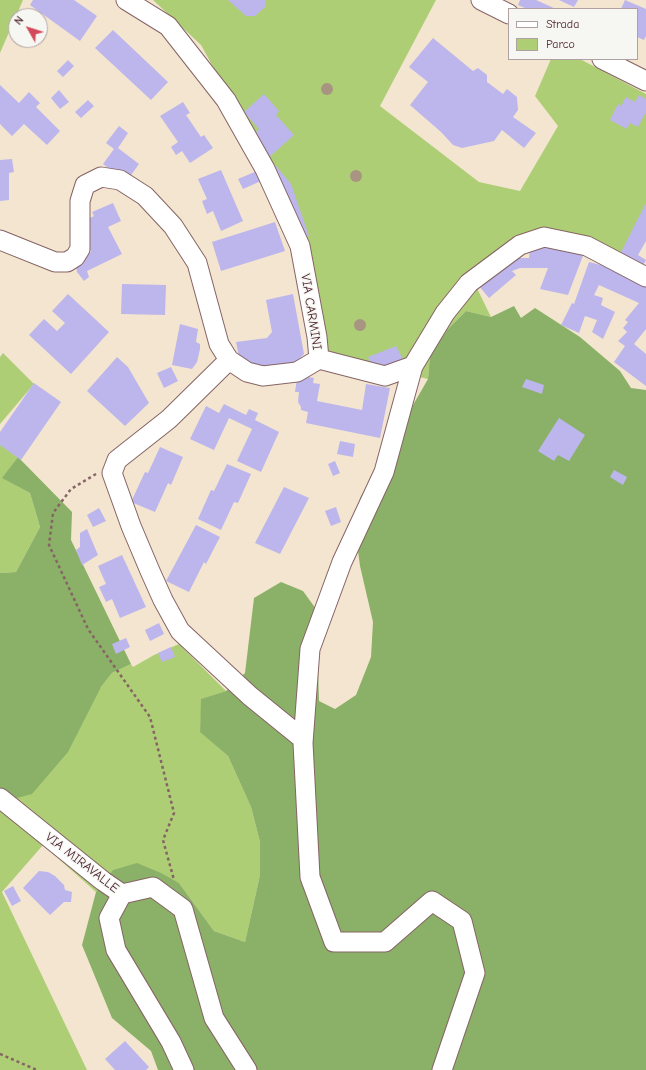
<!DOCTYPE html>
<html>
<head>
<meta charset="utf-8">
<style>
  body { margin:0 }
  #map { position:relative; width:646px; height:1070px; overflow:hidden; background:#f4e5d0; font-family:"Comic Neue",sans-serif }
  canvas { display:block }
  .legend { position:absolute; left:508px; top:8px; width:130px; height:52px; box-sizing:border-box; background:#f6f6f2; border:1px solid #b1a0a2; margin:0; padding:5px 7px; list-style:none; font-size:12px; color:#4a1f2b }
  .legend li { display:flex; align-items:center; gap:8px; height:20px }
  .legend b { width:20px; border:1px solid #b1a0a2 }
  .north { position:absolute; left:8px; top:8px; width:40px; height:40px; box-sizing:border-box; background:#f6f6f2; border:1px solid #b1a0a2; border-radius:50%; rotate:309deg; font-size:11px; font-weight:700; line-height:16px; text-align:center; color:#4a1f2b }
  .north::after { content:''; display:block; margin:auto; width:14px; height:18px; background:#d1495b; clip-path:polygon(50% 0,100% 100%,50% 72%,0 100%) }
</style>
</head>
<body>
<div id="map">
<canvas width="646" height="1070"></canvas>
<ul class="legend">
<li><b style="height:5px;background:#fff"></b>Strada</li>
<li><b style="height:11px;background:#aece76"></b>Parco</li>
</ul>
<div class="north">N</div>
</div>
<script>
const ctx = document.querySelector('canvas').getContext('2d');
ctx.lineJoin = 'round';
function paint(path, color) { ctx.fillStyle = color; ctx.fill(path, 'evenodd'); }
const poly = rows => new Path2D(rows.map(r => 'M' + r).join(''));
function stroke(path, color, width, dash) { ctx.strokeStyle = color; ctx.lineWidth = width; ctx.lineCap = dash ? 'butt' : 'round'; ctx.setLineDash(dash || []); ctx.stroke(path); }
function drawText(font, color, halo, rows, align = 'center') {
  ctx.font = font + ' "Comic Neue",sans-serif'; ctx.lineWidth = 3; ctx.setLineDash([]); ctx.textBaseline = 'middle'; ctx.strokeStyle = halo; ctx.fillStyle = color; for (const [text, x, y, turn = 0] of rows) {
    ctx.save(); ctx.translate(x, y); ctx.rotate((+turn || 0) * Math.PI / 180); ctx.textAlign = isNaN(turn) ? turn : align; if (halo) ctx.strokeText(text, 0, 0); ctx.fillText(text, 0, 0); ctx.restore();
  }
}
paint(poly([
  [0,0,23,0,0,53],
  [153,0,436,0,380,106,479,182,520,191,558,126,535,96,551,59,580,59,646,94,646,208,623,257,596,247,530,231,472,278,491,317,466,311,448,329,430,355,428,379,325,356,291,188,248,130,201,45],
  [3,353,34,384,0,424,0,357],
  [0,439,18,457,3,478,30,493,40,527,16,572,0,573],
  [179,644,226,691,202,699,200,731,228,756,251,807,260,842,260,875,245,942,214,931,179,883,113,871,96,892,43,845,2,892,87,1070,0,1070,0,790,101,687,112,673,131,664,133,667,154,655]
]), '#aece76');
paint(poly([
  [514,306,521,318,535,308,580,337,620,371,631,388,646,390,646,1070,158,1070,151,1051,112,1018,82,945,96,892,113,870,137,863,161,873,179,883,214,931,245,942,260,875,260,842,251,807,228,756,200,732,201,699,226,691,245,673,254,598,281,582,303,591,316,609,319,701,335,709,356,695,371,657,373,622,360,566,355,528,360,498,376,469,406,425,413,405,428,379,430,355,448,329,466,311,491,317],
  [18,457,72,512,71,540,131,664,112,673,101,687,68,752,32,794,13,799,0,790,0,573,16,572,40,527,30,493,2,478]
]), '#8ab167');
paint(poly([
  [33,0,74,0,97,16,80,41,30,5],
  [228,0,266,0,266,1,265,7,255,16,246,16],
  [520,0,536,0,556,9,527,9,518,5],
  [559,0,578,0,574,7],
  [625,0,646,9,646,36,644,40,637,37,637,9,621,9],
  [113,30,168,82,151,100,95,48],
  [433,38,473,71,478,68,487,75,487,82,503,94,507,89,517,97,518,110,513,117,536,133,524,148,502,130,494,141,462,148,453,145,441,132,410,105,428,82,409,67],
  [68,60,74,66,63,77,57,71],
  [0,85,19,103,29,92,40,103,36,107,60,131,47,145,24,124,12,136,0,124],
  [59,90,69,102,60,109,51,98],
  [264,94,279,111,276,115,294,135,266,160,251,138,259,129,244,112],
  [639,95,646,99,646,112,638,127,630,123,627,129,610,120,618,104,621,106,626,97,635,102],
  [88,100,94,106,81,118,75,112],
  [183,102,190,113,186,115,201,137,204,135,213,148,190,163,182,151,176,155,171,147,178,142,160,116],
  [119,126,128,133,118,148,139,164,126,182,103,164,114,149,106,143],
  [12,159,14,172,9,173,9,200,0,201,0,160],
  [276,166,291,184,309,236,298,239,270,171],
  [221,170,243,221,221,231,213,211,207,214,202,201,207,199,198,179],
  [257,171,261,181,243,189,238,179],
  [113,203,121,221,108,227,122,254,87,271,89,277,84,281,77,272,76,266,83,263,80,257,91,252,84,237,84,221,94,216,92,212],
  [646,203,646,241,638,255,646,260,641,270,619,256],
  [275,222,285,251,221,271,212,242],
  [554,243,584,253,568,295,540,289,548,268,520,268,512,271,516,275,489,298,479,286,518,258,529,258,530,247],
  [589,262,601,265,646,286,646,329,634,344,646,354,646,386,614,362,625,346,618,341,627,332,623,328,628,322,625,320,639,303,599,285,594,295,603,298,601,305,615,312,603,339,592,332,597,320,585,316,579,333,561,325,572,303,574,304],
  [122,284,166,285,165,315,121,314],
  [68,294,109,332,71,374,29,335,44,319,57,331,65,323,52,311],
  [293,294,304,354,296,362,246,371,241,367,236,342,267,338,272,332,266,300],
  [180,324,198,329,196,342,200,344,200,349,197,362,192,369,172,365],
  [396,346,403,359,396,365,374,371,368,357],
  [117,357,128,367,149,403,125,426,87,391],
  [171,367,178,381,164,388,157,373],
  [303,376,314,378,313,383,320,384,317,401,362,410,366,384,390,388,380,438,306,423,308,412,301,410,301,407,298,402,299,392,295,392,297,379,303,380],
  [526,379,544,385,542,394,522,387],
  [34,383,61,402,21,460,0,445,0,432],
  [224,404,246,415,249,409,258,413,255,420,279,432,261,472,237,461,252,429,229,418,214,450,190,439,206,406,219,413],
  [559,418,585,435,569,461,558,455,554,461,538,451],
  [340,441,355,444,353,457,337,454],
  [160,447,183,457,171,485,168,483,155,512,131,502,145,472,148,473],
  [335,461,340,473,333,476,328,464],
  [227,464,251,474,238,503,234,502,221,530,198,519,211,490,214,491],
  [614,470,627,477,623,485,610,477],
  [284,487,309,498,280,554,255,543],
  [336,507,341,522,331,526,325,511],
  [99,508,106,521,93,527,87,515],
  [196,525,220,537,206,564,204,562,189,592,166,581],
  [87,529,98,555,82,565,76,550,80,547,80,533],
  [122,555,146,607,120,618,112,599,106,602,99,587,106,584,98,566],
  [159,623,164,634,150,641,145,630],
  [126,638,130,647,116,654,112,644],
  [171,647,175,657,162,662,158,653],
  [39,871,48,872,55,876,64,885,65,890,72,892,71,902,64,902,50,915,23,888],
  [13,886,21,901,12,906,4,891],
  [125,1041,149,1067,146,1070,115,1070,105,1059]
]), '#bcb6ec');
const minor = poly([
  [126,0,168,26,226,100,265,169,300,246,317,337,319,359],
  [481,0,509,14],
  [602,59,646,81],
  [0,240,55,262,67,262,75,257,80,249,80,201,85,185,101,177,120,180,145,196,173,226,197,263,219,344,229,360,247,372,263,376,297,372,319,359],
  [319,359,385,376,413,366,445,313,469,283,520,245,544,237,587,246,646,277],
  [229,360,169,419,117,460,112,473,131,526,150,571,163,600,180,631,250,696,303,739],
  [413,366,384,472,342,562,310,649,303,743,310,877,334,942,385,942,432,901,462,921,475,973,442,1070],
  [0,798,103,881,122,894,109,918,116,950,171,1042,184,1070],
  [122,894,153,887,183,909,214,1018,247,1070]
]);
stroke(minor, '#866465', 21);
stroke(poly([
  [96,474,71,489,53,513,49,545,88,629,150,717,174,813,163,840,174,880],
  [0,1054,37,1070]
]), '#866465', 2.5, [3, 3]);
stroke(minor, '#fff', 19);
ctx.fillStyle = '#a79582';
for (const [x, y] of [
  [327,89],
  [356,176],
  [360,325]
]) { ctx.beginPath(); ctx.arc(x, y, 6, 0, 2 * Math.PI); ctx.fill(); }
drawText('13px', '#4a1f2b', '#f6f6f2', [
  ["VIA CARMINI",311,312,81],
  ["VIA MIRAVALLE",82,863,38]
]);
</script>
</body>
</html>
